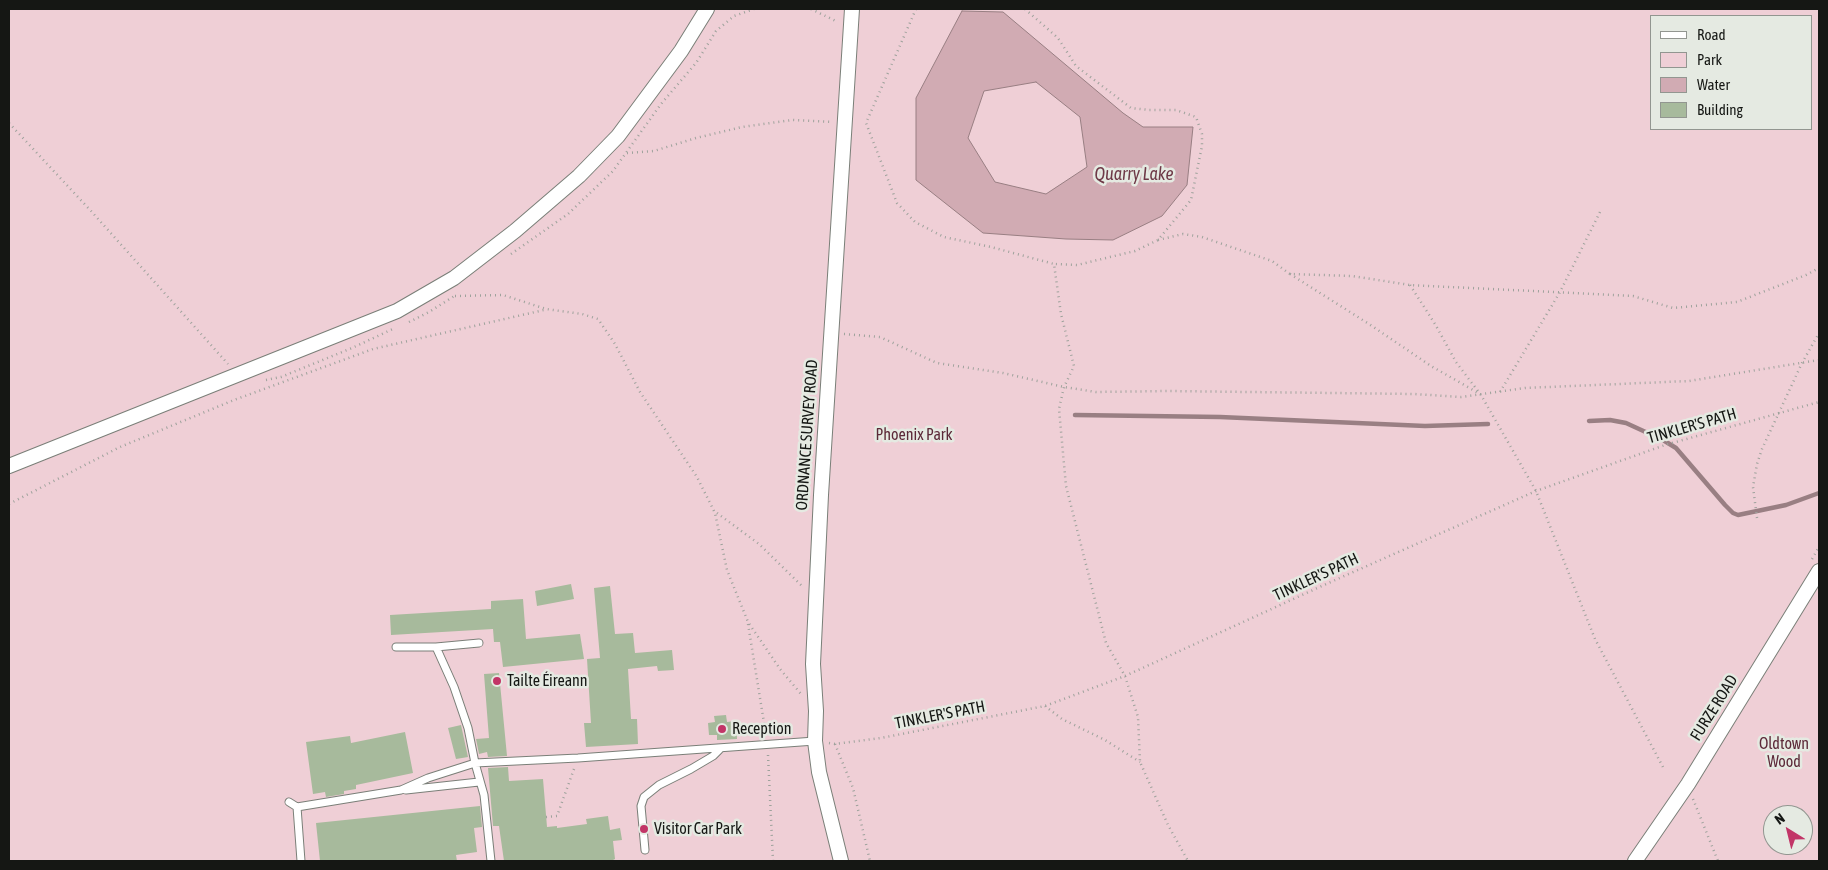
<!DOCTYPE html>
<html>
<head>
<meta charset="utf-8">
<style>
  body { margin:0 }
  #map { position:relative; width:1828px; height:870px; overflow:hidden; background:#e5eae2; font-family:"Asap Condensed",sans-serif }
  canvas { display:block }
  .frame { position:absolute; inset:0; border:10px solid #151714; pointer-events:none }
  .legend { position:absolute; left:1650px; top:15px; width:162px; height:115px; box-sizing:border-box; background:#e5eae2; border:1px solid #929690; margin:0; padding:6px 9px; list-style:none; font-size:15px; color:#151714 }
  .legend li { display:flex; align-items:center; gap:10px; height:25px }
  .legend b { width:25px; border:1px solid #929690 }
  .north { position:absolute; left:1763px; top:805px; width:50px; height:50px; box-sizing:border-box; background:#e5eae2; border:1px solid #929690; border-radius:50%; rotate:324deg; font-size:14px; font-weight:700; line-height:20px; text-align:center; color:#151714 }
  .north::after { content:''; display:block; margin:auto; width:18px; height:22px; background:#c23567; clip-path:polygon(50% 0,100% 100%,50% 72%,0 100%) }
</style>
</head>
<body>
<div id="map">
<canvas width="1828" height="870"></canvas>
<div class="frame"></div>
<ul class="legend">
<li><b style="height:6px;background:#fff"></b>Road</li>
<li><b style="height:14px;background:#efcfd6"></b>Park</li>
<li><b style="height:14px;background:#d1abb3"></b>Water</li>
<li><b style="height:14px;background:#a7ba9c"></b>Building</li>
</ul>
<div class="north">N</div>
</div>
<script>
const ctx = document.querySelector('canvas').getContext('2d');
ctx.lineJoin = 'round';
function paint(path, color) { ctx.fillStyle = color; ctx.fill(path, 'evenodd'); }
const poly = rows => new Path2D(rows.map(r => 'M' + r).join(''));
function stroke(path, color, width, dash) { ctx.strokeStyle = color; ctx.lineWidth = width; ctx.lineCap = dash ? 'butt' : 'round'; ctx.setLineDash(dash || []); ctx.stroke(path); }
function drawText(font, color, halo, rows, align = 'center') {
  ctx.font = font + ' "Asap Condensed",sans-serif'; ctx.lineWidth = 5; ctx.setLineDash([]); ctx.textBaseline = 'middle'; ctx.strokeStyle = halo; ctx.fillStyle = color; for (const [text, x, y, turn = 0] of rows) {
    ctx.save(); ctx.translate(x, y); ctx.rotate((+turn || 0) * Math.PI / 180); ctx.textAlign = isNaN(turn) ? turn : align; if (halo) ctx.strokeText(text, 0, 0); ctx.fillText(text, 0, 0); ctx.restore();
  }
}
paint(poly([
  [9,9,1819,9,1819,861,9,861],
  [1652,16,1812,16,1812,129,1652,129],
  [1773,815,1803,815,1803,845,1773,845]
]), '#efcfd6');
const water = poly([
  [962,11,1003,12,1123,113,1143,127,1193,127,1187,185,1162,216,1113,240,1066,239,983,233,916,180,916,98,962,11],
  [1036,82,1080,117,1087,167,1046,194,995,182,968,138,984,91,1036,82]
]);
paint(water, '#d1abb3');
stroke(water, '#997f83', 1);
stroke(poly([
  [1075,415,1220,417,1425,426,1488,424],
  [1589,421,1610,420,1626,423,1663,440,1676,448,1725,505,1733,513,1738,515,1786,505,1819,493]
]), '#997f83', 4.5);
paint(poly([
  [571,584,574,599,537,606,535,591],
  [610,586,615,634,633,633,635,653,672,650,674,670,658,671,657,666,628,669,631,719,637,719,638,744,586,747,584,723,591,723,587,659,600,658,594,588],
  [523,599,526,639,580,634,584,659,503,667,500,642,494,642,493,629,391,635,390,615,491,609,491,601],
  [499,673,507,756,488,757,487,752,479,754,476,739,489,738,484,674],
  [726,715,727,722,736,721,737,739,717,740,717,735,709,735,708,723,715,722,714,716],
  [461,725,468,757,456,759,448,728],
  [405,732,413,773,356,785,356,789,344,791,344,794,326,797,325,792,313,794,306,742,350,736,351,743],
  [508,767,509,781,543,779,547,827,557,826,557,828,587,824,586,819,608,816,610,830,620,828,622,840,613,841,615,859,611,861,592,861,592,860,504,861,499,826,493,826,488,768],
  [480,806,482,827,474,828,477,852,456,855,457,861,320,861,316,823]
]), '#a7ba9c');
const service = poly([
  [396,647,436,647,454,687,468,728,475,763,578,758,815,741],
  [436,647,479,643],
  [406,790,479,782],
  [289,802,297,807,401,790,428,778,475,763,484,795,491,861],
  [297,807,301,861],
  [645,850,641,806,644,797,659,785,691,769,713,756,720,749]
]);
const minor = poly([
  [9,466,397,311,454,278,515,231,579,176,618,136,681,51,707,9],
  [841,861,819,772,815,741,816,711,813,664,821,495,852,9],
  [1635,861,1688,784,1819,571]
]);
stroke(service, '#7a7f78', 9);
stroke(minor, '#7a7f78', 16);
stroke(poly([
  [811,9,838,22],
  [916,9,866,123,897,203,915,222,944,237,991,247,1054,264,1061,314,1074,366,1064,387,1059,409,1066,486,1106,643,1125,676,1138,717,1140,762,1168,825,1188,861],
  [1025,9,1058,38,1076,66,1131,108,1149,110,1176,110,1196,117,1202,134,1202,146,1191,200,1158,240,1135,251,1077,265,1054,264],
  [9,123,91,211,228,364],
  [627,153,654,151,696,138,742,127,792,120,832,122],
  [1158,240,1183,234,1202,237,1272,261,1290,274,1352,276,1410,285,1633,296,1673,308,1737,302,1806,275,1819,268],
  [511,254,568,214,613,171,661,104,696,63,716,31,734,16,754,9],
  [1290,274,1369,324,1431,366,1480,394],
  [1410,285,1435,324,1456,362,1481,395,1536,491,1595,639,1664,769],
  [455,296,503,295,546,309,582,314,598,319,615,344,640,392,697,477,715,513,727,570,748,622,780,669,801,694],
  [409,322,429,312,456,295],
  [844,334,880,337,937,363,1003,373,1064,387,1096,392,1169,391,1414,394,1461,397,1525,388,1689,381,1819,360],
  [266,380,281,377,352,348,395,328],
  [1500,392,1560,292,1600,212],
  [9,504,120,447,234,400,373,349,544,310],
  [717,513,759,544,802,586],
  [1757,518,1753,487,1757,464,1762,449,1802,363,1819,333],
  [1812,559,1819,547],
  [748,624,766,735],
  [1045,706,1062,719,1105,740,1140,762],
  [829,743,835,744,881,738,1045,706,1125,676,1324,585,1536,491,1665,445,1819,402],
  [835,744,853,788,870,861],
  [768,755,773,861],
  [1693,799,1718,861],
  [546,817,557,816,574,769]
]), '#9ea29c', 2.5, [1, 4]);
stroke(service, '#fff', 7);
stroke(minor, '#fff', 14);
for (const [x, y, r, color] of [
  [497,681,5,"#c23567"],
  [722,729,5,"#c23567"],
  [644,829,5,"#c23567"]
]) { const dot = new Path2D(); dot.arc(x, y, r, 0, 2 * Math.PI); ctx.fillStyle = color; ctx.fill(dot); stroke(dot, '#e5eae2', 2); }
drawText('16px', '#151714', '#e5eae2', [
  ["TINKLER'S PATH",1692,426,-16],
  ["ORDNANCE SURVEY ROAD",807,435,-86],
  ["TINKLER'S PATH",1316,577,-25],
  ["FURZE ROAD",1714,708,-58],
  ["TINKLER'S PATH",940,715,-11]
]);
drawText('16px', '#5c2938', '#e5eae2', [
  ["Phoenix Park",914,435],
  ["Oldtown",1784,744],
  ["Wood",1784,762]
]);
drawText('16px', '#151714', '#e5eae2', [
  ["Tailte Éireann",507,681],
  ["Reception",732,729],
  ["Visitor Car Park",654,829]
], 'left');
drawText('italic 18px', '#6e3947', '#e5eae2', [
  ["Quarry Lake",1134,174]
]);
</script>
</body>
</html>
